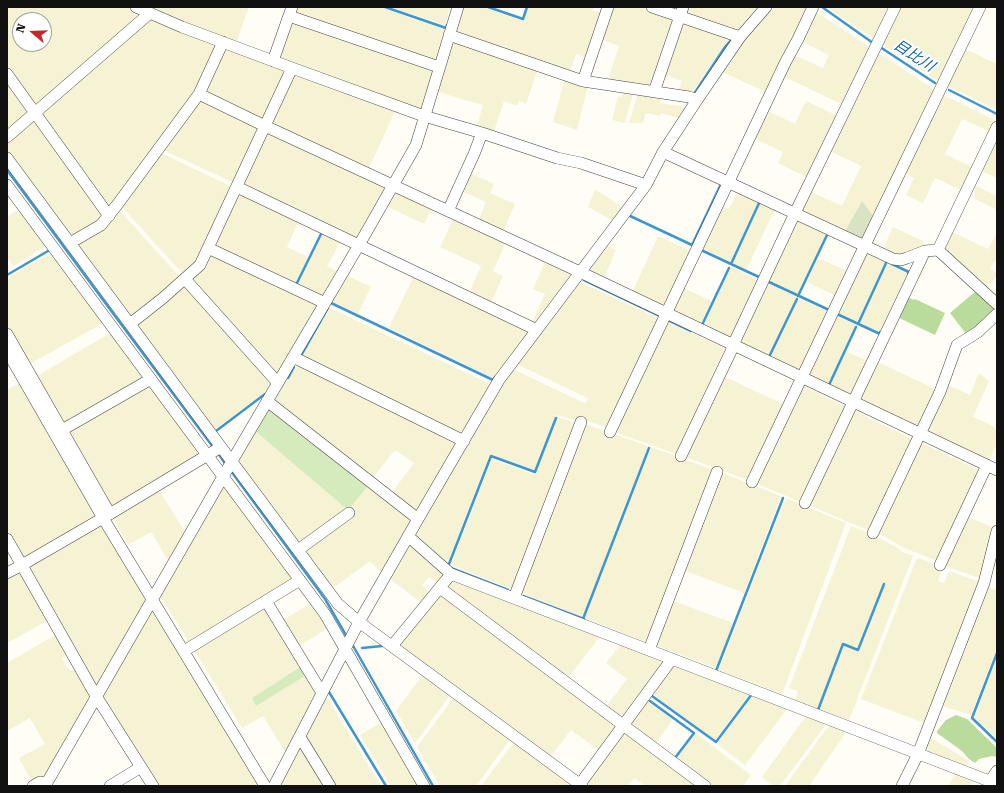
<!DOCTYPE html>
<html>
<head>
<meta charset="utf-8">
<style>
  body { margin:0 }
  #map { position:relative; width:1004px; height:793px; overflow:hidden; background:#fffdf5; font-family:"Roboto Serif",serif }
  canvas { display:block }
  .frame { position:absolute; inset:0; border:8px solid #111; pointer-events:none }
  .north { position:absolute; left:12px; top:12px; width:40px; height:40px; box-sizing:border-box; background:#fff; border:1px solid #a0a0a0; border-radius:50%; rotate:289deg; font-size:11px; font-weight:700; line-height:16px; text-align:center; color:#111 }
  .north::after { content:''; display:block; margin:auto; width:14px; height:18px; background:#c4262e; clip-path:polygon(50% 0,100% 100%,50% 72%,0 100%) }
</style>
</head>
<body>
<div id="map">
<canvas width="1004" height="793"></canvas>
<div class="frame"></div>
<div class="north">N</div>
</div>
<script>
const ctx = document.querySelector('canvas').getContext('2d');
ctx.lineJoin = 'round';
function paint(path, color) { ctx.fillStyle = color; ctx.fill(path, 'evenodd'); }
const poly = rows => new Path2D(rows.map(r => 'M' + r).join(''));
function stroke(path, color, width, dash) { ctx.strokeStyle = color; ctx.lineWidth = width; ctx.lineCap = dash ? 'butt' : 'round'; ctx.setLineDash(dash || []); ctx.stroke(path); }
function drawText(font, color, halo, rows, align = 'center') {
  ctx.font = font + ' "Roboto Serif","Noto Sans JP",serif'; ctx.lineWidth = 4; ctx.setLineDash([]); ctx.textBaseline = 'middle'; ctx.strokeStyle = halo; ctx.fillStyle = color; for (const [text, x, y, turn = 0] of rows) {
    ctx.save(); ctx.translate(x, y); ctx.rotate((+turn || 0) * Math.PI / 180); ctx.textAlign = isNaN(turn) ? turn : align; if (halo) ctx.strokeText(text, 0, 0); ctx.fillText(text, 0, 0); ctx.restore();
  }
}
paint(poly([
  [7,7,129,7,140,12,142,17,35,108,7,69],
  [20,20,44,20,44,44,20,44],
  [158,7,249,7,236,43,161,15,158,9],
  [297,7,380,7,447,30,438,59,434,61,298,15,296,11],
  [391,7,450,7,445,25],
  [461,7,483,7,523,21,528,7,594,7,593,10,603,13,587,58,576,54,569,73,457,34,454,29],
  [613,7,641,7,672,18,674,21,653,85,648,89,607,82,619,46,602,40],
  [685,7,757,7,736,32,687,15],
  [771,7,807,7,808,9,766,92,720,71,734,50],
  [827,7,888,7,873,38],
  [898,7,973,7,938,81,880,43],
  [818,13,868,46,869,52,843,105,783,76,794,55,823,68,829,55,801,41,814,14],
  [154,18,217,44,200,87,108,210,39,114,148,20],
  [685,21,731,37,724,46,691,94,678,92,682,81,663,74,680,23],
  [296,22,431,67,434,72,423,107,419,110,279,59,292,24],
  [456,41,538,69,526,104,519,101,517,106,504,101,493,134,476,129,483,105,461,99,436,91,450,44],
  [226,47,285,69,286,72,265,118,260,119,206,94,209,76],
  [963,48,997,64,997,110,946,85],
  [880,54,932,88,934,93,874,217,862,201,844,233,803,214,801,209,810,191,842,206,861,166,830,151,875,56],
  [297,73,396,109,368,170,274,125,272,120,294,75],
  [565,78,588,86,577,130,553,122],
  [7,84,28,114,7,133],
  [624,91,632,92,632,98,625,123,612,120,618,96,622,97],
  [638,93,661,96,660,103,685,107,678,118,661,113,660,116,646,113,643,123,629,123],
  [945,96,993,119,994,121,989,131,962,119,945,154,972,167,961,190,935,178,923,203,906,195,914,178,904,173,941,97],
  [202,99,257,125,259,130,235,181,232,182,161,149],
  [806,101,838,116,808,178,778,163,783,152,753,138,766,110,795,124],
  [32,120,102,215,97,221,69,237,7,153,7,142],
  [270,132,385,186,386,190,359,238,354,239,244,186,243,182,266,134],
  [997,138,997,178,981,171],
  [159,152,230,186,231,190,197,262,185,273,181,272,122,207],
  [468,172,494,184,490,193,515,204,503,232,478,221,486,202,459,190],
  [975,185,997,196,997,210,975,199],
  [595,189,622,207,612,220,588,207],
  [738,191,759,201,730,262,701,248,721,206,729,209],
  [399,192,432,208,424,224,386,206,393,194],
  [242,193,299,220,287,247,308,257,295,285,215,247,214,244,237,194],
  [761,202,775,209,746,270,732,263],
  [21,210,47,246,13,266,7,257,7,217,14,212],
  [119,210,179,276,178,280,132,317,127,316,77,247,78,242],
  [454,218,506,242,493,271,503,276,491,303,469,293,481,266,440,247],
  [798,220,827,234,798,294,767,280,795,222],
  [893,227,923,241,924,245,917,251,902,257,882,251],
  [323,232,341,241,327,266,338,272,325,297,298,284],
  [952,232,988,249,997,233,997,259,990,268,997,274,997,276,985,290,946,253,945,247],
  [658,236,687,249,690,254,665,306,661,307,632,293],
  [606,245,616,250,603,280,587,271],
  [864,252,885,262,857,322,836,312],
  [52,253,105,322,28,365,7,328,7,278],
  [209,255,211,255,316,304,318,307,279,373,275,373,192,282,193,277],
  [818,258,848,271,836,296,807,282],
  [545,262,571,274,534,323,532,322,545,294,533,289],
  [887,263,908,272,879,333,859,323],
  [731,267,760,281,734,336,728,338,703,326],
  [346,275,371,287,358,314,331,301],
  [414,275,529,330,493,378,389,328],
  [578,281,660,319,607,428,580,418,578,421,556,415,535,471,490,454,447,565,416,538,414,530,496,390,513,369,586,404,588,398,516,364],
  [766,282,797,297,768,357,741,344,739,339],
  [181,287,187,287,270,380,271,386,270,388,214,430,136,326],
  [681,287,712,301,700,325,673,312],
  [799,298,829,312,802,369,796,371,770,358],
  [330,308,490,384,462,431,457,433,302,356],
  [835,315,856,325,828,385,809,377,807,373],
  [666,322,725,348,676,454,614,432],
  [112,332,145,376,66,426,35,377],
  [846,351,869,362,850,396,829,387],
  [876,361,937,390,920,426,917,427,860,401,859,397],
  [299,366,455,440,457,446,418,511,414,511,391,494,414,463,395,450,372,479,276,404,274,398,283,383,288,380,296,367],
  [979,373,989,381,973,417,993,426,997,430,997,444,988,462,929,434,927,429,948,385,970,395],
  [723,376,783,404,748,480,685,457],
  [21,382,96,517,26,557,22,556,7,529,7,390],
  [147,384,152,385,201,451,200,455,112,507,67,433],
  [801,385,846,407,801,502,755,483],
  [853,410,912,439,869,530,850,523,809,505],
  [557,417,577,423,514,590,451,565,492,459,535,475],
  [585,424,648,446,583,617,521,593],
  [255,431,348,509,369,485,409,517,411,523,382,574,370,561,332,589,238,463,238,458],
  [921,443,979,470,938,561,904,548,878,533],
  [651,447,714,470,648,642,646,642,585,618],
  [720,472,781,496,744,593,683,570],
  [222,486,225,486,295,577,192,643,188,641,161,597,161,592],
  [158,489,186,533,169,562,151,532,128,545,112,516],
  [786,498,846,523,782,694,719,670],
  [968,517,994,528,982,579,950,568,945,565],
  [100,523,146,598,145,602,98,684,95,684,29,568,31,564],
  [851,526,872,534,899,549,902,552,913,556,849,720,819,709,844,646,859,651,885,584,883,583,858,648,843,643,818,709,795,700,798,691,789,688],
  [413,545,444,575,437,583,429,577,422,585,429,592,420,602,389,578,407,546],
  [919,558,943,568,938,581,944,583,949,571,981,582,927,724,861,699,916,560],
  [17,572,22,574,49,620,7,643,7,577],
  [456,578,601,635,567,679,447,589,446,585,449,581],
  [986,586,997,590,997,648,971,715,942,706],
  [440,595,444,595,616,726,598,750,571,730,550,757,401,647,400,642],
  [671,600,733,623,716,668,655,645],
  [312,602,328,628,298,647,282,621],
  [263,606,303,665,252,698,256,705,308,674,317,694,286,753,263,716,242,728,194,650],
  [155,609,262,786,158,786,102,697,103,690,151,610],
  [57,634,68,654,62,658,66,666,72,671,77,669,91,693,90,698,46,774,32,782,19,758,45,744,30,718,7,731,7,663],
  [620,645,661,661,662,664,620,719,605,708,627,679,606,663],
  [997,657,997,739,974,718],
  [674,666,749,695,715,740,652,694,669,669],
  [423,674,451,694,415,743,396,711],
  [326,696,381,786,333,786,305,736],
  [753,696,787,709,745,765,717,744],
  [454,697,511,738,476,786,440,786,417,747],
  [648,701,673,719,656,743,630,725],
  [806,716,823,723,825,726,780,786,773,786,762,777],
  [382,722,419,784,416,786,391,786,360,735],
  [832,725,847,731,809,786,785,786,827,728],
  [627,732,700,786,645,786,634,778,628,786,588,786,588,779,622,733],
  [695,733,751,775,743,786,712,786,676,759],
  [928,736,969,761,967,767,923,749],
  [514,742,571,782,567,786,481,786],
  [299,746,327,786,279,786],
  [955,774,973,782,971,786,948,786]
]), '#f6f3d4');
paint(poly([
  [271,410,369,485,348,510,255,431,267,411],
  [303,665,308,674,256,706,252,698]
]), '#d5ebbd');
paint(poly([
  [977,290,997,308,967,335,950,313],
  [907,297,914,300,915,299,945,313,935,335,897,317],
  [956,715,967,719,997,748,997,757,992,756,979,759,975,763,969,759,962,751,937,733,937,731,946,720]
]), '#b9dc9c');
paint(poly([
  [862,201,874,217,864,239,860,241,844,233]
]), '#d9e3c4');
stroke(poly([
  [385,7,446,28,447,25],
  [488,7,523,19,527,7],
  [822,7,873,43,874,42],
  [880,47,935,83],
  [949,90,997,114],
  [694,94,725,47,732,39],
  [7,170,112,312,213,447],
  [628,215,692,245,721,184],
  [701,250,761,278],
  [731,264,760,201],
  [892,264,909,272,908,273],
  [7,275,48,251],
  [584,280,660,316],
  [769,282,827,309],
  [297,285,296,285,322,232],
  [798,296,828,233],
  [331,303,493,380,495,377],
  [837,314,880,334,880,332],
  [668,320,691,331],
  [858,324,887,261],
  [702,325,729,268],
  [302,354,328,308],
  [769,357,797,299],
  [288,378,294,367],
  [829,385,856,327],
  [216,431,265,394],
  [218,453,226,465],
  [231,471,325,599,347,637],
  [449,564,491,456,535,472,556,418],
  [451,568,508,590],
  [523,596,584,619],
  [583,619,649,448],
  [352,644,433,786],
  [362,648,382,646],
  [716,671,783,498],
  [329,692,386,786],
  [652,696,716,742,752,694],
  [650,701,694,733,675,758,674,757],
  [818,710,843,644,858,650,884,584],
  [997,742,972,718,997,653]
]), '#3f96cf', 2.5);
const minor = poly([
  [136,7,182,27,292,68,424,116,482,133,557,158,581,163,646,185],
  [652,7,740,37],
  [289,16,439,67],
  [449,35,583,81,689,97,697,100],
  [273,61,292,7],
  [7,74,109,216],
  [583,81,608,7],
  [654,92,683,7],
  [199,94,265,126,580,272,997,470],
  [7,137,150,13],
  [663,152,893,259,901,260,907,258,925,251,938,250,997,304],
  [7,158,221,447],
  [7,185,325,614,424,786],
  [237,187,537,330],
  [448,211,474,154,482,133],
  [70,243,101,225,117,205,199,94,223,42],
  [208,248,325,303],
  [938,250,997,127],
  [185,279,278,383],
  [130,324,163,298,200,265,292,68],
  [7,334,110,514],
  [733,345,795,213,895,7],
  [7,351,103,518,265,786],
  [293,357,464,441],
  [267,401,418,519],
  [62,430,151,379],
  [610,432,785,63,798,39,813,7],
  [681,456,734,345],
  [752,482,865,245,980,7],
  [805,503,925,251],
  [873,533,940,392,957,345,978,332,997,314],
  [408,536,451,574,997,784],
  [7,539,96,696,153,786],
  [298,550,349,513],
  [940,565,987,465],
  [7,573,22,565,103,518,221,447,338,604,359,622,582,786],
  [440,588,623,725,705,786],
  [514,598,581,422],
  [266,601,322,693],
  [392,646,451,574],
  [189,648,300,580],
  [649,650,717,472],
  [300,737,330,786],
  [990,781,997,771],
  [580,784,672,659],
  [33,786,40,782,47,783],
  [45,786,232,461,359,245,416,145,458,7],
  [110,786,141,767],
  [274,786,359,622,418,519,499,380,646,185,663,152,697,100,740,37,766,7],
  [902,786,918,754,984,583,997,531]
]);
stroke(minor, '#444', 12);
stroke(minor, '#fff', 11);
drawText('italic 15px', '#1768a6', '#fff', [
  ["目比川",914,56,33]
]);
</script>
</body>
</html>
